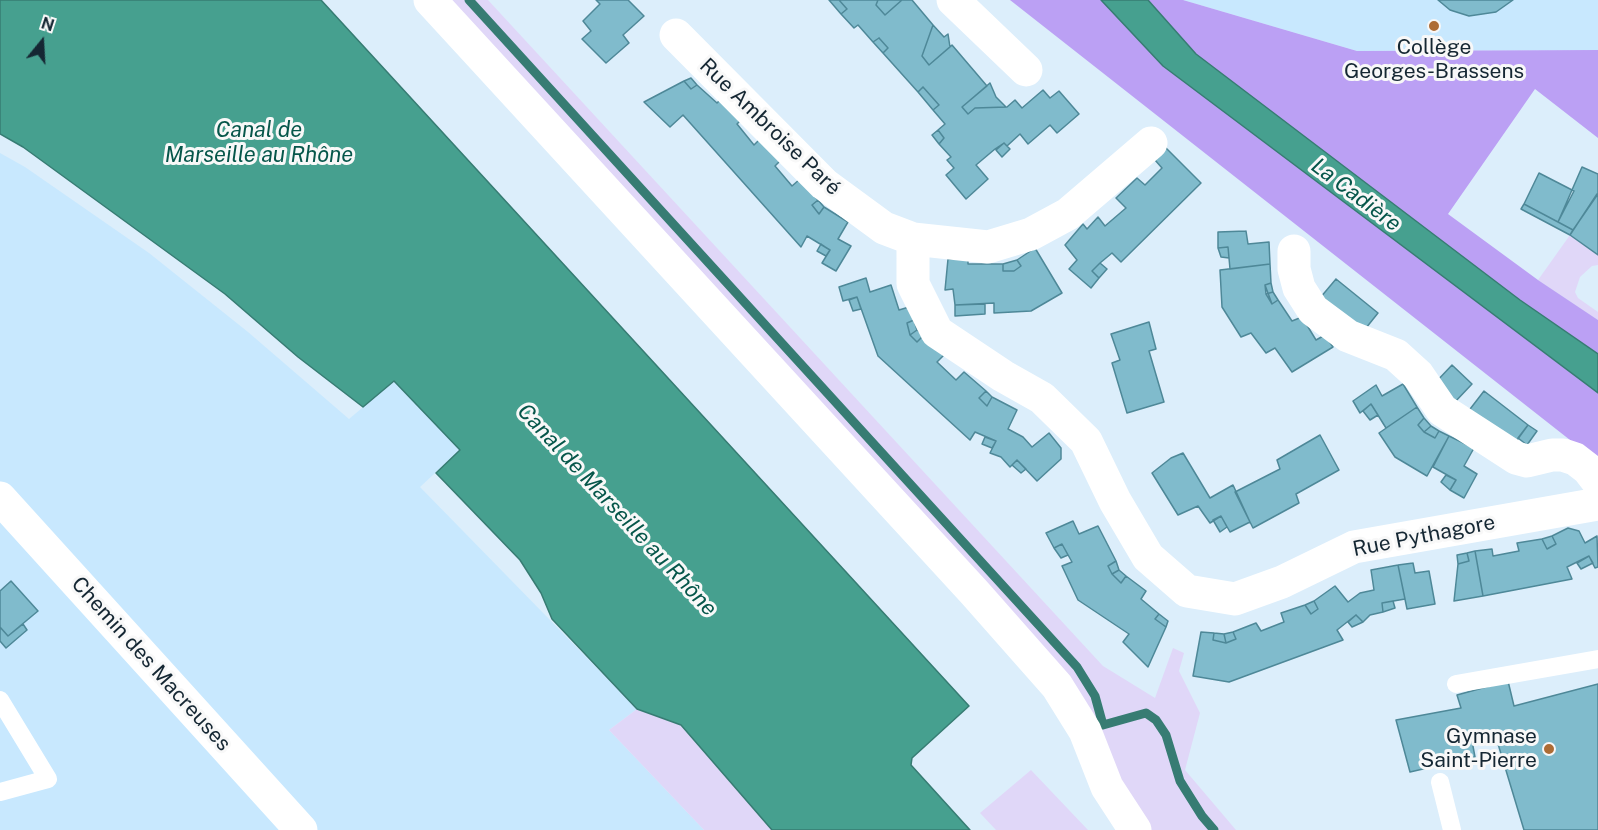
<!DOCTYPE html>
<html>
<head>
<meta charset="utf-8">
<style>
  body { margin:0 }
  #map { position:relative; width:1598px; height:830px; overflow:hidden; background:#dceefb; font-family:"Public Sans",sans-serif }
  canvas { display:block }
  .north { position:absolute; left:12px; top:12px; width:60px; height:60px; -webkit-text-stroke:4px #f8f8f8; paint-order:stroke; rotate:18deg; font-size:16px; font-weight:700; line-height:24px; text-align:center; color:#152733 }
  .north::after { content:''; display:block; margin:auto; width:21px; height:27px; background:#152733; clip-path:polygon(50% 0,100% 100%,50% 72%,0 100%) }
</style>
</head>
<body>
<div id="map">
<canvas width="1598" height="830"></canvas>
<div class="north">N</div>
</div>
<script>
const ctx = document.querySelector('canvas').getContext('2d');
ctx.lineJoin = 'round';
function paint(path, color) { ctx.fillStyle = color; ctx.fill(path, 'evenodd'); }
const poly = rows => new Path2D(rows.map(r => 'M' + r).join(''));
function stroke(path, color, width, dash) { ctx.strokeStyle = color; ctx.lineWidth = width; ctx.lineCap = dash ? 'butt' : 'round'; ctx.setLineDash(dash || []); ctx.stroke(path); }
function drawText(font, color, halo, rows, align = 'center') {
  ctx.font = font + ' "Public Sans",sans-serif'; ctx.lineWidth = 6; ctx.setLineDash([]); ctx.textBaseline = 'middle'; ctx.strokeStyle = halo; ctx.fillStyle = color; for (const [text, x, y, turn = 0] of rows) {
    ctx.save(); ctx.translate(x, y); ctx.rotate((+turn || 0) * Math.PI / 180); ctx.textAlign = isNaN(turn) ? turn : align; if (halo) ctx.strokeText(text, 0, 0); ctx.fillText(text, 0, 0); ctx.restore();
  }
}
paint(poly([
  [1183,0,1598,0,1598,50,1357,51],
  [0,153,25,167,149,253,248,332,349,419,394,381,460,450,420,487,637,709,609,730,704,830,0,830]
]), '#c8e8fe');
paint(poly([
  [445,0,488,0,1103,666,1155,698,1173,648,1184,653,1179,671,1200,713,1185,770,1236,830,1149,830,1124,794,1095,726],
  [1570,235,1598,255,1598,265,1592,266,1580,277,1575,292,1578,298,1598,312,1598,320,1538,280],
  [637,709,680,725,772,830,704,830,609,730],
  [1031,770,1088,830,996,830,980,813]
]), '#e0d7f8');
paint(poly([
  [1010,0,1101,0,1163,66,1598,393,1598,462],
  [1148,0,1183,0,1357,51,1598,50,1598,138,1535,89,1448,214,1538,280,1598,320,1598,354,1520,300,1196,54]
]), '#bba0f4');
const water = poly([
  [0,0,321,0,969,706,912,758,911,765,970,830,772,830,681,725,637,709,552,619,541,593,520,560,436,473,460,450,394,381,363,407,298,357,225,294,23,147,0,134,0,0],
  [1101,0,1148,0,1196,54,1520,300,1598,354,1598,393,1163,66,1101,0]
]);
paint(water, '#46a08f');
stroke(water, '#377c73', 1.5);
stroke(poly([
  [469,0,1077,667,1095,696,1103,725,1146,713,1156,720,1166,735,1180,781,1202,816,1214,830]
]), '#377c73', 9);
const building = poly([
  [596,0,628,0,644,16,623,35,629,43,606,63,582,39,591,31,583,21,600,4,596,0],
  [829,0,839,0,847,9,841,14,829,0],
  [839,0,878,0,876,5,885,15,902,0,912,0,933,25,922,56,929,65,952,45,987,86,962,107,968,114,975,108,1007,107,1015,100,1022,108,1043,90,1050,98,1059,91,1079,114,1057,133,1050,125,1028,144,1020,134,1007,146,1004,143,995,149,976,165,988,179,966,199,946,175,954,168,947,160,951,157,939,144,944,138,938,130,945,124,933,110,939,105,923,87,918,92,883,53,888,48,879,38,873,42,858,25,854,28,841,14,847,9,839,0],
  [878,0,902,0,885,15,876,5,878,0],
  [1438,0,1513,0,1496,12,1469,16,1450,10,1438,0],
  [933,25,944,37,948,34,950,47,929,65,922,56,933,25],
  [879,38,888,48,883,53,873,42,879,38],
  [691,78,697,85,691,89,684,81,691,78],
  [684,81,691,89,697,85,717,103,725,95,744,117,737,124,754,145,762,137,782,159,775,166,792,186,800,179,818,200,812,205,819,214,824,207,848,222,838,239,851,246,836,271,822,263,830,250,807,236,801,247,683,115,670,127,644,102,684,81],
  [990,83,996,97,1006,107,975,108,968,114,962,107,990,83],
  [923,87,939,105,933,110,918,92,923,87],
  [938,130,944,138,939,144,932,135,938,130],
  [1004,143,1010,149,1002,157,996,150,1004,143],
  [1166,148,1201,183,1121,262,1112,253,1100,263,1092,271,1099,278,1091,288,1069,269,1077,260,1065,245,1083,224,1087,229,1098,217,1105,226,1126,208,1116,198,1137,178,1145,185,1162,168,1155,160,1166,148],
  [1582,167,1598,174,1598,194,1573,230,1558,222,1582,167],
  [1539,173,1574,191,1558,222,1524,204,1539,173],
  [1597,194,1598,194,1598,255,1570,235,1597,194],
  [818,200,824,207,819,214,812,205,818,200],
  [1524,204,1558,222,1573,230,1570,235,1521,209,1524,204],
  [1246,231,1248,244,1269,242,1270,264,1230,269,1228,247,1218,248,1218,232,1246,231],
  [821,244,830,250,826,256,817,251,821,244],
  [1228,247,1229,258,1221,257,1218,248,1228,247],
  [1035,248,1062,293,1031,311,994,313,994,303,955,305,953,289,945,290,948,259,968,259,968,264,1003,264,1003,271,1014,271,1021,266,1017,260,1035,248],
  [1017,260,1021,266,1014,271,1003,271,1003,264,1017,260],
  [1100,263,1107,269,1099,278,1092,271,1100,263],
  [1270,264,1271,283,1265,285,1272,304,1278,300,1292,321,1302,317,1316,340,1325,335,1333,347,1292,372,1275,348,1266,353,1251,333,1241,337,1222,307,1220,270,1270,264],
  [866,278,870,292,891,285,899,310,909,307,914,320,907,323,910,335,917,342,924,335,944,355,937,362,956,380,964,372,986,391,979,398,987,406,992,397,1017,410,1008,429,1023,437,1032,447,1049,433,1061,448,1061,459,1037,481,1017,460,1010,467,1001,457,990,453,996,441,975,432,970,440,878,356,857,297,843,301,839,287,866,278],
  [1336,279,1378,313,1362,333,1320,298,1336,279],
  [1271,283,1273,292,1266,294,1265,285,1271,283],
  [1273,292,1278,300,1272,304,1266,294,1273,292],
  [857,297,861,309,853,311,849,300,857,297],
  [985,304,985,314,955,316,955,305,985,304],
  [914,320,917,330,910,335,907,323,914,320],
  [1149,322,1156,349,1149,351,1164,402,1127,413,1112,363,1120,360,1111,334,1149,322],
  [917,330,924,335,917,342,910,335,917,330],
  [1452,365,1472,384,1454,403,1434,384,1452,365],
  [1403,384,1417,407,1386,428,1371,404,1360,413,1353,401,1376,385,1382,396,1403,384],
  [986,391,992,397,987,406,979,398,986,391],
  [1484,391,1528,425,1512,447,1467,413,1484,391],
  [1371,404,1378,415,1370,420,1363,411,1371,404],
  [1417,407,1424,418,1418,425,1424,432,1435,438,1439,431,1449,436,1427,476,1395,457,1379,433,1417,407],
  [1424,418,1431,426,1424,432,1418,425,1424,418],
  [1528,425,1537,431,1527,445,1518,438,1528,425],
  [1431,426,1439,431,1435,438,1424,432,1431,426],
  [1320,435,1339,470,1296,494,1299,503,1253,528,1235,492,1280,469,1277,460,1320,435],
  [1449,436,1474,448,1464,466,1477,474,1464,498,1450,490,1456,480,1433,467,1449,436],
  [985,437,996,441,992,448,982,444,985,437],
  [1183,453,1210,498,1233,485,1250,522,1230,532,1221,516,1210,523,1198,506,1178,515,1152,473,1171,458,1183,453],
  [1017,460,1026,469,1021,473,1012,465,1017,460],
  [1446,475,1456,480,1450,490,1441,482,1446,475],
  [1221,516,1227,527,1220,532,1213,520,1221,516],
  [1073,521,1079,534,1098,526,1116,561,1108,566,1112,574,1121,583,1126,576,1146,591,1141,599,1159,614,1155,619,1166,627,1148,667,1123,642,1129,634,1078,600,1062,566,1072,562,1062,544,1054,548,1046,533,1073,521],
  [1568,528,1579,531,1585,543,1597,536,1598,567,1595,568,1589,556,1567,567,1572,579,1483,596,1475,551,1492,549,1493,556,1519,551,1517,543,1542,539,1547,549,1556,544,1552,536,1568,528],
  [1552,536,1556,544,1547,549,1542,539,1552,536],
  [1062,544,1068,555,1061,558,1054,548,1062,544],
  [1475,551,1483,596,1454,601,1458,564,1469,561,1467,553,1475,551],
  [1467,553,1469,561,1458,564,1457,555,1467,553],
  [1589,556,1593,563,1581,569,1577,563,1589,556],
  [1116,561,1119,570,1112,574,1108,566,1116,561],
  [1413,563,1415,573,1429,571,1435,604,1407,609,1398,565,1413,563],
  [1398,565,1405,599,1382,603,1383,612,1370,615,1363,622,1356,615,1337,630,1343,640,1229,682,1193,676,1201,632,1214,633,1213,640,1226,643,1236,639,1233,632,1256,623,1261,631,1284,622,1281,613,1305,605,1311,614,1318,609,1314,601,1335,586,1348,602,1360,593,1374,590,1371,570,1398,565],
  [1119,570,1126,576,1121,583,1112,574,1119,570],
  [11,581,38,611,8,636,0,627,0,591,11,581],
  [1314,601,1318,609,1311,614,1305,605,1314,601],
  [1393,601,1395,608,1383,612,1382,603,1393,601],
  [1159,614,1168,621,1166,627,1155,619,1159,614],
  [1356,615,1363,622,1352,627,1348,622,1356,615],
  [23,624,27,630,6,648,0,641,0,627,8,636,23,624],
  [1233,632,1236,639,1226,643,1224,634,1233,632],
  [1214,633,1224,634,1226,643,1213,640,1214,633],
  [1508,681,1514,706,1598,684,1598,830,1524,830,1495,734,1472,741,1475,757,1410,772,1396,720,1461,708,1457,695,1508,681]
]);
paint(building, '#80bbcc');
stroke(building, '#4e8898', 1.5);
stroke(poly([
  [1456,684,1598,659],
  [0,700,48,779,0,792],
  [1440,782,1452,830]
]), '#fff', 18);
stroke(poly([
  [430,0,974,592,1057,686,1085,731,1107,787,1135,830],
  [953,0,1026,70],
  [676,35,824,184,884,228,913,239,988,247,1031,234,1068,214,1151,143],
  [913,239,913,284,937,332,1003,376,1042,398,1086,441,1115,501,1148,557,1187,591,1235,599,1282,582,1354,547,1598,504],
  [1294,251,1294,269,1299,288,1313,310,1348,336,1396,355,1418,375,1442,410,1516,458,1527,461,1552,455,1563,455,1575,459,1588,469,1598,482],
  [0,498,301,830]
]), '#fff', 33);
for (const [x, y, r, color] of [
  [1434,26,6,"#ad6c35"],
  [1549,749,6,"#ad6c35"]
]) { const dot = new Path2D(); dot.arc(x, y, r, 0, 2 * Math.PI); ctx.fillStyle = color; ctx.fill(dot); stroke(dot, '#f8f8f8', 2); }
drawText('21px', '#152733', '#f8f8f8', [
  ["Collège",1434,48],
  ["Georges-Brassens",1434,72],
  ["Gymnase",1537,737,"right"],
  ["Saint-Pierre",1537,761,"right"]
]);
drawText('21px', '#152733', '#f8f8f8', [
  ["Rue Ambroise Paré",770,127,44],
  ["Rue Pythagore",1424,536,-11],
  ["Chemin des Macreuses",151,664,48]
]);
drawText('italic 22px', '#06564a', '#f8f8f8', [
  ["Canal de",259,130],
  ["Marseille au Rhône",259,155],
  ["La Cadière",1356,195,37],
  ["Canal de Marseille au Rhône",617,510,47]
]);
</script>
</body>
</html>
